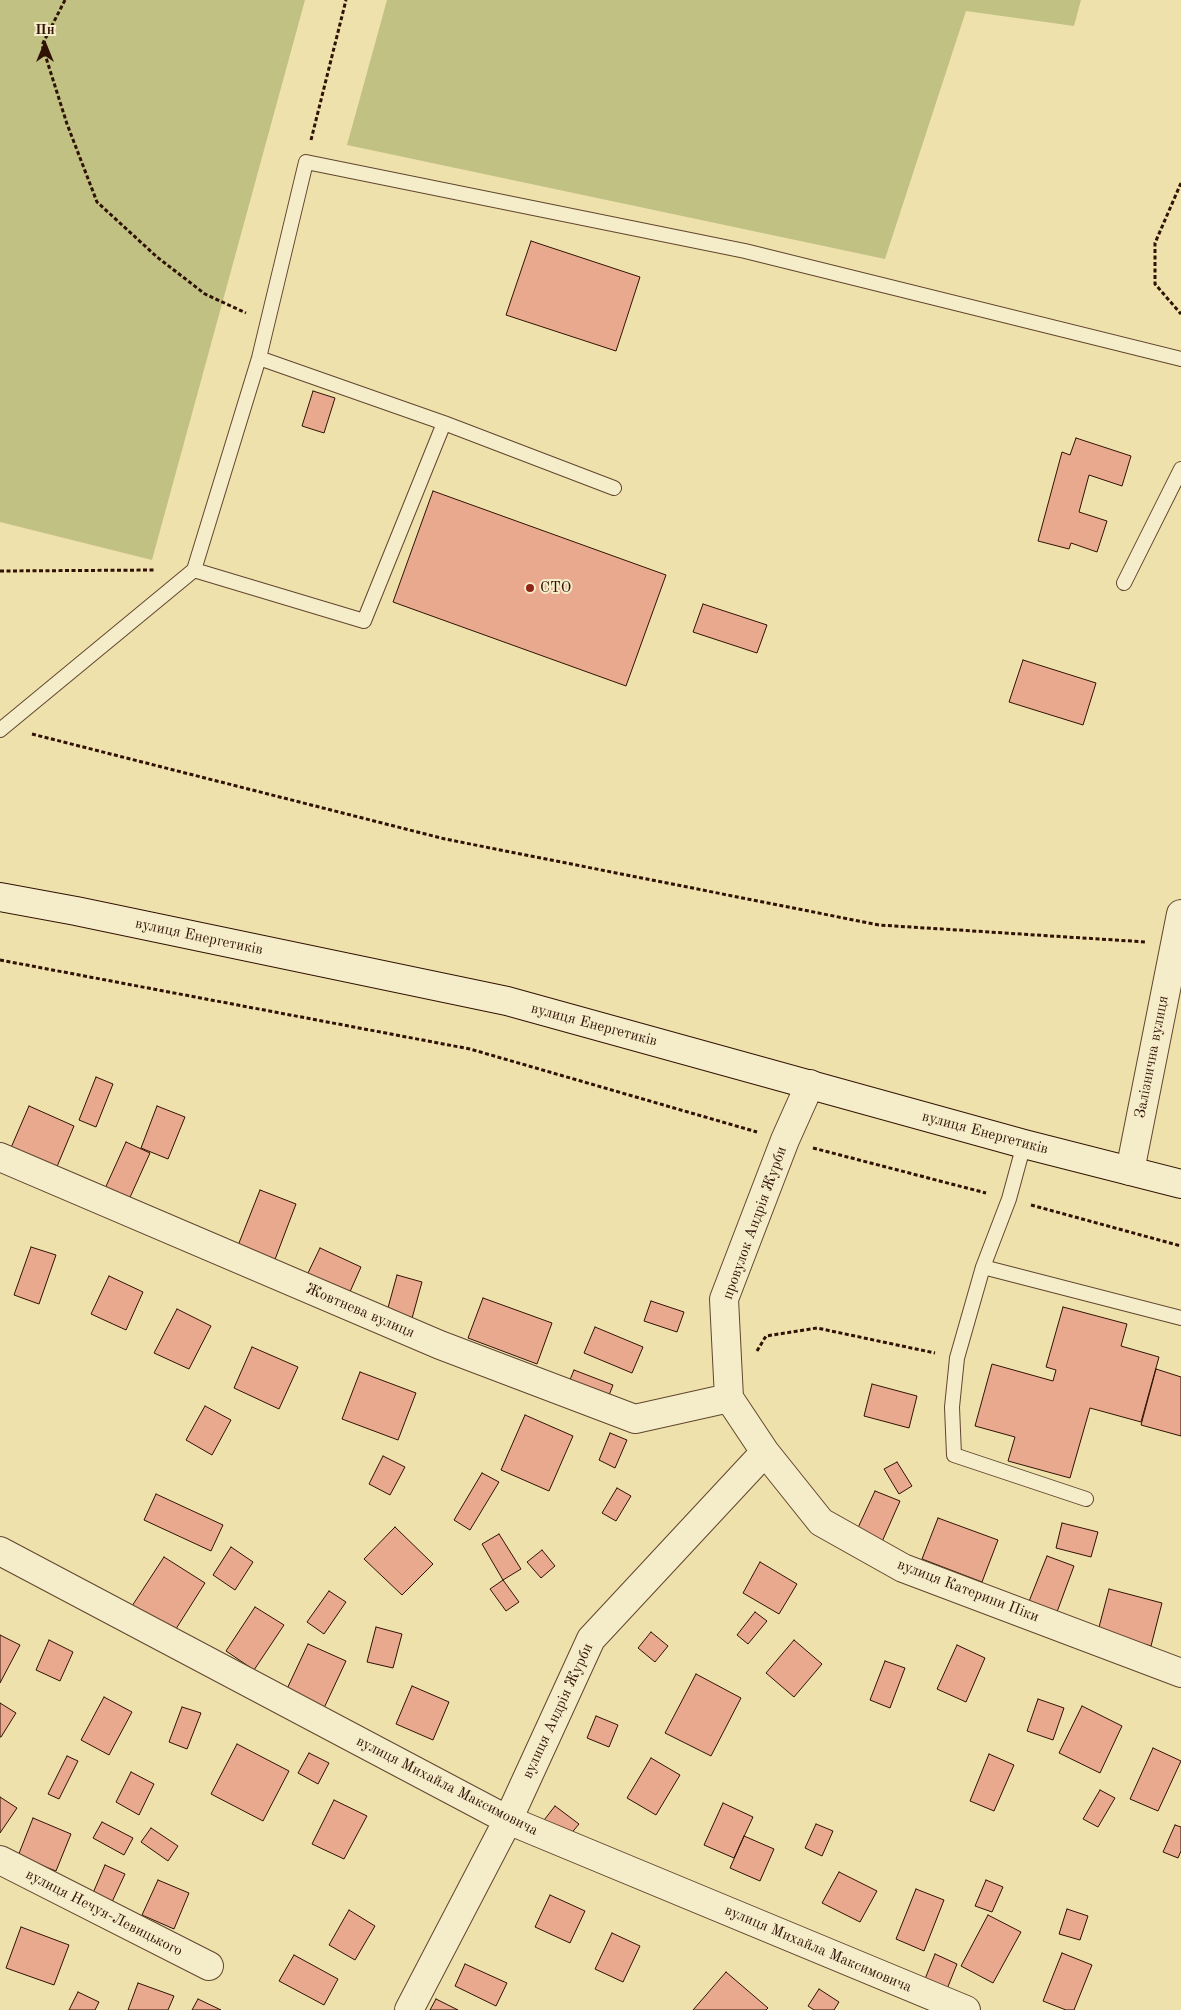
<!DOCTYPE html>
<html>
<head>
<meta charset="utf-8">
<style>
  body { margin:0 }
  #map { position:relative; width:1181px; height:2010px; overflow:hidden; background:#efe1ac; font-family:"Old Standard TT",serif }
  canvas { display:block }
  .north { position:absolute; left:20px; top:20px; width:50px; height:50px; -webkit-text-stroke:4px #f5ecc9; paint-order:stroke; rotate:0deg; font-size:14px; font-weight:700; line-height:20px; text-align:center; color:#301204 }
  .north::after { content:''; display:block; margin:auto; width:18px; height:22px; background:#301204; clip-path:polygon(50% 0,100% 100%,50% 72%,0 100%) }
</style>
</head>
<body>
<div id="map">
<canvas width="1181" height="2010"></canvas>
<div class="north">Пн</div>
</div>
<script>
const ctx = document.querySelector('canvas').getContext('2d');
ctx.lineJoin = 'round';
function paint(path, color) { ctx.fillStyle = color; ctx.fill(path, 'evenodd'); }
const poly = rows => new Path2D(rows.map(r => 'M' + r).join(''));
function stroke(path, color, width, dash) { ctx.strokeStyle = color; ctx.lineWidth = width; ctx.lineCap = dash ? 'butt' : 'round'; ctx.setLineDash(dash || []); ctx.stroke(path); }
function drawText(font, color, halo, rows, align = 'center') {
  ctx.font = font + ' "Old Standard TT",serif'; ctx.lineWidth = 4; ctx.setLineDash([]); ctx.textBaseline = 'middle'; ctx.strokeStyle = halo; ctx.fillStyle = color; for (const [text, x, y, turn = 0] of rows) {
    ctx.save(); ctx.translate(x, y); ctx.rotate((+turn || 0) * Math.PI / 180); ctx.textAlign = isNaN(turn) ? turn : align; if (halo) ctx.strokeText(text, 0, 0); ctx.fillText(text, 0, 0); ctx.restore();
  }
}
paint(poly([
  [0,0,305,0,152,560,0,522],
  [387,0,1081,0,1074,26,966,11,885,259,347,145]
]), '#c1c184');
const building = poly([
  [531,241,640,277,616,351,506,315,531,241],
  [313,391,335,398,324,433,302,426,313,391],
  [1076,438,1131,456,1122,486,1089,475,1079,512,1107,521,1097,552,1071,543,1069,549,1038,541,1062,452,1070,455,1076,438],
  [433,491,666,575,626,686,393,602,433,491],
  [703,604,767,625,757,653,693,632,703,604],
  [1023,660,1096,683,1083,725,1009,702,1023,660],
  [96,1077,113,1084,96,1127,79,1120,96,1077],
  [29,1106,74,1126,56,1169,10,1150,29,1106],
  [157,1106,185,1117,168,1159,141,1148,157,1106],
  [126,1142,150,1153,127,1204,103,1193,126,1142],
  [260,1190,296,1204,274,1262,237,1248,260,1190],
  [31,1247,56,1255,39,1304,14,1295,31,1247],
  [320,1248,361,1267,349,1294,307,1275,320,1248],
  [397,1275,422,1282,411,1322,386,1315,397,1275],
  [109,1276,143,1292,126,1330,91,1314,109,1276],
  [483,1298,552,1323,537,1364,468,1338,483,1298],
  [651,1301,684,1312,677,1332,644,1321,651,1301],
  [1063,1307,1127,1324,1121,1346,1159,1357,1141,1422,1090,1408,1070,1478,1008,1461,1015,1437,975,1426,992,1364,1053,1381,1056,1370,1046,1367,1063,1307],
  [177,1309,211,1326,189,1369,154,1353,177,1309],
  [595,1327,643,1347,632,1373,584,1353,595,1327],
  [252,1347,298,1367,279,1409,234,1388,252,1347],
  [1156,1369,1181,1377,1181,1436,1141,1425,1156,1369],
  [574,1370,613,1385,606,1403,567,1387,574,1370],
  [360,1372,416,1393,398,1440,342,1419,360,1372],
  [872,1384,917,1396,909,1428,864,1416,872,1384],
  [205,1406,231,1420,212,1455,186,1440,205,1406],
  [525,1415,573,1436,549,1491,501,1470,525,1415],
  [610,1433,627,1440,615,1468,599,1460,610,1433],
  [383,1456,405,1467,390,1495,369,1484,383,1456],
  [897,1462,912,1486,899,1494,884,1469,897,1462],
  [482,1473,499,1482,470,1530,454,1520,482,1473],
  [617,1488,631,1496,616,1521,602,1513,617,1488],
  [875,1491,900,1501,881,1544,856,1532,875,1491],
  [156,1494,223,1525,211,1551,144,1520,156,1494],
  [938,1518,998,1540,982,1582,922,1559,938,1518],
  [1062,1523,1098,1532,1091,1557,1056,1548,1062,1523],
  [395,1527,433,1564,402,1595,364,1559,395,1527],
  [499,1534,521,1569,503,1580,482,1544,499,1534],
  [231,1547,253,1562,235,1590,213,1575,231,1547],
  [542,1550,555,1566,541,1578,527,1562,542,1550],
  [1047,1556,1074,1566,1054,1620,1026,1609,1047,1556],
  [164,1557,205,1583,174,1632,132,1606,164,1557],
  [760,1562,797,1584,779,1614,743,1593,760,1562],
  [503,1580,519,1602,506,1611,490,1589,503,1580],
  [1109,1589,1162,1603,1151,1646,1098,1631,1109,1589],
  [329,1591,346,1602,324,1634,307,1622,329,1591],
  [255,1607,284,1625,254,1670,226,1651,255,1607],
  [755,1612,767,1621,748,1644,737,1635,755,1612],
  [376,1627,402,1634,393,1668,367,1662,376,1627],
  [651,1632,668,1646,655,1662,638,1648,651,1632],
  [0,1635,20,1645,0,1683,0,1635],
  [49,1640,73,1652,60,1681,36,1670,49,1640],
  [794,1640,822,1664,794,1697,766,1673,794,1640],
  [308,1644,346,1661,324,1708,286,1691,308,1644],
  [957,1645,985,1658,966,1702,937,1689,957,1645],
  [885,1661,905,1668,890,1708,870,1700,885,1661],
  [696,1674,741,1698,711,1756,665,1733,696,1674],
  [412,1686,449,1702,433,1740,396,1724,412,1686],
  [104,1697,132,1712,109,1755,81,1740,104,1697],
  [1038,1699,1064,1708,1053,1740,1027,1731,1038,1699],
  [0,1703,16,1713,1,1737,0,1737,0,1703],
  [1082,1706,1122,1726,1100,1773,1059,1753,1082,1706],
  [182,1707,201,1713,187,1749,169,1742,182,1707],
  [596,1716,618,1725,609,1747,587,1738,596,1716],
  [237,1744,289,1771,263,1821,211,1794,237,1744],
  [1153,1748,1181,1761,1158,1811,1130,1799,1153,1748],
  [309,1753,329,1763,318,1784,298,1773,309,1753],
  [989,1754,1014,1765,994,1811,970,1801,989,1754],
  [67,1756,78,1761,59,1799,48,1794,67,1756],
  [651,1758,680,1775,656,1815,627,1798,651,1758],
  [131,1772,154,1784,139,1815,116,1802,131,1772],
  [1100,1790,1115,1798,1098,1827,1083,1819,1100,1790],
  [0,1797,17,1808,0,1833,0,1797],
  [334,1800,367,1816,344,1859,312,1844,334,1800],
  [723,1803,753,1817,734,1858,704,1845,723,1803],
  [555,1806,579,1824,565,1841,541,1824,555,1806],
  [33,1818,71,1834,56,1871,18,1856,33,1818],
  [102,1822,133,1838,124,1855,93,1838,102,1822],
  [816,1824,833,1831,822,1856,805,1848,816,1824],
  [1175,1825,1181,1827,1181,1851,1178,1858,1163,1852,1175,1825],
  [151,1828,178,1846,168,1861,141,1842,151,1828],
  [744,1836,774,1849,760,1881,730,1868,744,1836],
  [105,1865,125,1874,112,1902,93,1893,105,1865],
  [839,1872,877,1891,860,1922,822,1903,839,1872],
  [158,1880,189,1893,174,1929,142,1915,158,1880],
  [986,1880,1003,1887,992,1912,975,1906,986,1880],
  [916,1889,944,1900,924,1951,896,1939,916,1889],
  [550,1895,585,1911,570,1943,535,1927,550,1895],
  [1067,1909,1088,1916,1080,1940,1059,1934,1067,1909],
  [349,1910,375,1926,355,1960,329,1945,349,1910],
  [988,1915,1021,1932,993,1983,961,1966,988,1915],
  [21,1927,69,1945,54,1985,6,1968,21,1927],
  [612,1933,640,1946,623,1982,595,1969,612,1933],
  [1062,1953,1092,1965,1074,2010,1066,2010,1043,2001,1062,1953],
  [935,1954,957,1964,947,1989,925,1979,935,1954],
  [294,1955,338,1979,324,2005,279,1981,294,1955],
  [465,1964,507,1983,496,2006,455,1986,465,1964],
  [726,1972,768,2008,766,2010,693,2010,726,1972],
  [138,1983,174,1996,168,2010,128,2010,138,1983],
  [819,1989,839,2002,834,2010,814,2010,808,2006,819,1989],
  [78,1992,99,2002,95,2010,69,2010,78,1992],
  [198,1999,221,2010,192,2010,198,1999],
  [436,1999,458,2010,430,2010,436,1999]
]);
paint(building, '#e9a98f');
stroke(building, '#301204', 1);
const service = poly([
  [259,358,444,423,614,488],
  [194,570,364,621,444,423],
  [1124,583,1181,469],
  [0,730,194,570,259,358,306,162,745,251,1181,359],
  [1024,1144,1009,1199,983,1267,957,1358,952,1407,954,1455,1086,1499],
  [983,1267,1181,1318]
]);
const minor = poly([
  [810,1084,785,1140,724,1299,729,1398,765,1452,821,1522,903,1568,1181,1673],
  [0,1157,440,1345,635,1419,729,1398],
  [1130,1171,1181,914],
  [0,1551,508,1820,966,2010],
  [0,1860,209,1966],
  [409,2010,508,1820,591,1639,765,1452]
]);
const secondary = poly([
  [0,897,76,911,507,1001,1024,1144,1181,1184]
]);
stroke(service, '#60462e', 16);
stroke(minor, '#60462e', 30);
stroke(secondary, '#301204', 30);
stroke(poly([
  [65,0,42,45,67,124,97,202,157,257,205,294,246,313],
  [311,140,346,0],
  [1181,183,1155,243,1155,284,1181,314],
  [0,571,156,570],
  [32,734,445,839,879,925,1146,942],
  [0,960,470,1049,757,1132],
  [813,1148,986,1193],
  [1031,1205,1181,1246],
  [757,1351,766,1336,817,1328,935,1353]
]), '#301204', 3, [4, 2.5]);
stroke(service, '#f5ecc9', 14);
stroke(minor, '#f5ecc9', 28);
stroke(secondary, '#f5ecc9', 28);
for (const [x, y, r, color] of [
  [530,588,5,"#8f2418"]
]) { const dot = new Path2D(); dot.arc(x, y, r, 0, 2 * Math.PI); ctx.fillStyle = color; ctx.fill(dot); stroke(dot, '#f5ecc9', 2); }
drawText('15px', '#301204', '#f5ecc9', [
  ["СТО",540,588]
], 'left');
drawText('15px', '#301204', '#f5ecc9', [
  ["вулиця Енергетиків",199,937,12],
  ["вулиця Енергетиків",594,1025,15],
  ["Залізнична вулиця",1152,1057,-79],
  ["вулиця Енергетиків",985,1133,15],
  ["провулок Андрія Журби",755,1223,-70],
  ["Жовтнева вулиця",360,1311,23],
  ["вулиця Катерини Піки",968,1591,21],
  ["вулиця Андрія Журби",558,1711,-65],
  ["вулиця Михайла Максимовича",447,1786,27],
  ["вулиця Нечуя-Левицького",104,1913,27],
  ["вулиця Михайла Максимовича",818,1949,23]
]);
</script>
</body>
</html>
